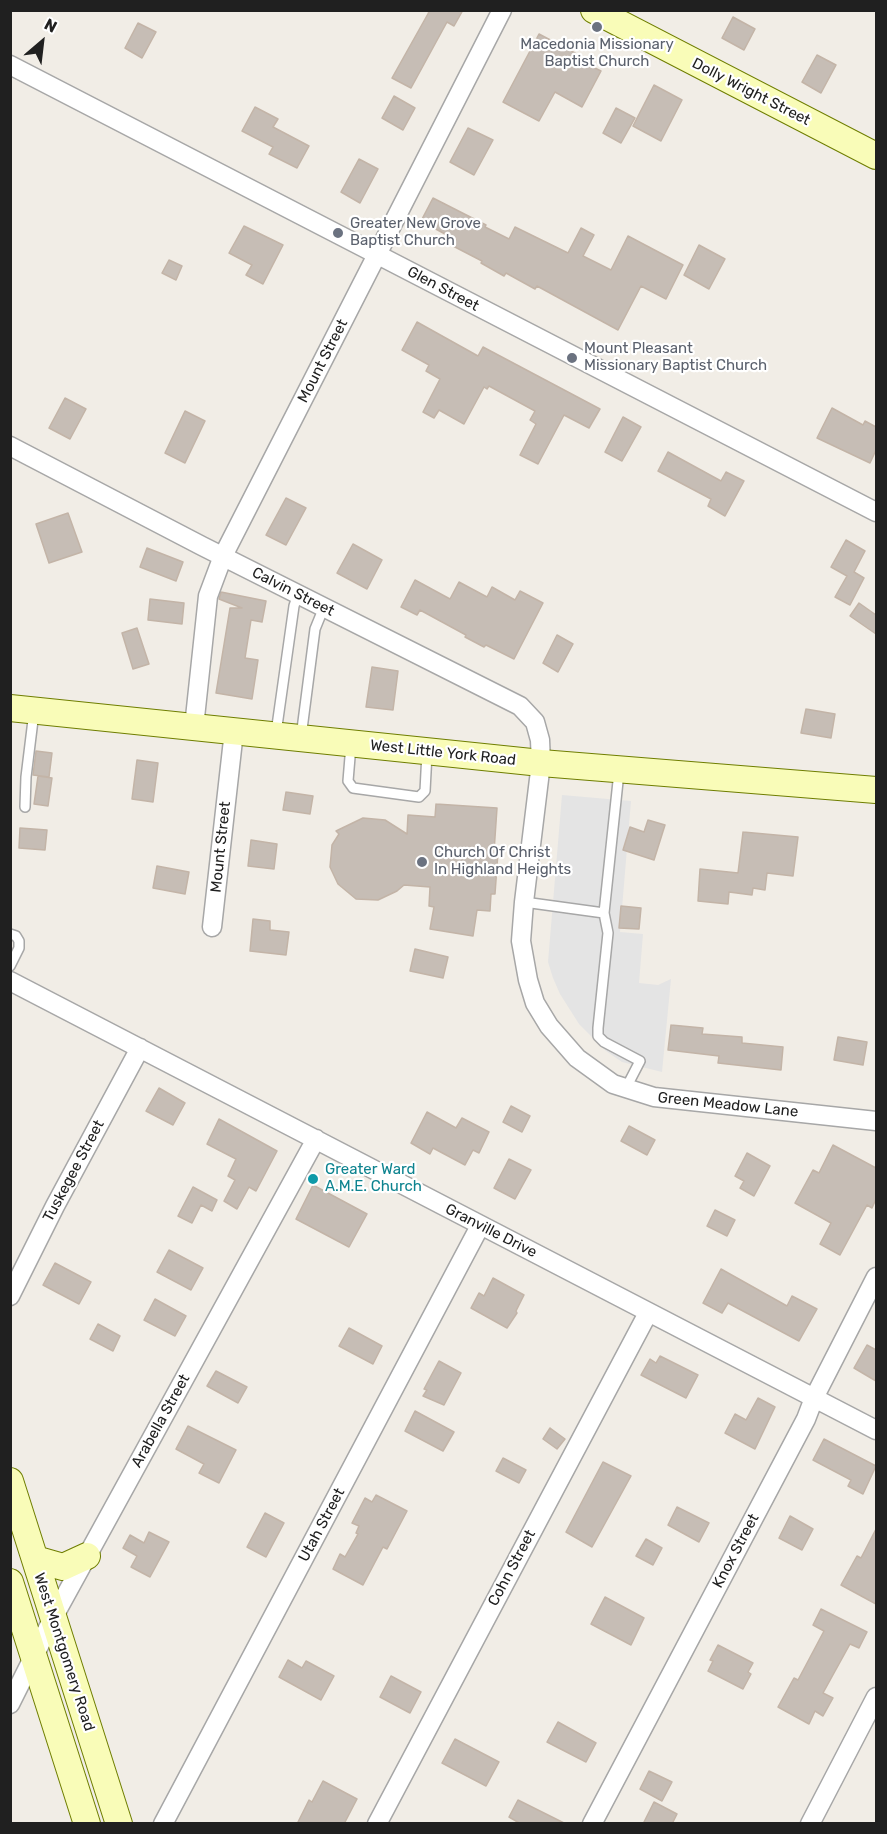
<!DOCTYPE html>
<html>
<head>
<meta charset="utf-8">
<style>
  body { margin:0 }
  #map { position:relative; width:887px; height:1834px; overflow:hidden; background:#f1ede6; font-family:Rubik,sans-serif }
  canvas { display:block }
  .frame { position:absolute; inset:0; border:12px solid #202020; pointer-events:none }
  .north { position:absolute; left:12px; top:12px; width:60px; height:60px; -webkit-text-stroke:4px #fff; paint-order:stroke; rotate:28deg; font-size:16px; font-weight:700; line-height:24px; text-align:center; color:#202020 }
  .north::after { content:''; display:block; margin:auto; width:21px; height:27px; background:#202020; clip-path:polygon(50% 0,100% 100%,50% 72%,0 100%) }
</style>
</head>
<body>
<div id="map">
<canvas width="887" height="1834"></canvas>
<div class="frame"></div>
<div class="north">N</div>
</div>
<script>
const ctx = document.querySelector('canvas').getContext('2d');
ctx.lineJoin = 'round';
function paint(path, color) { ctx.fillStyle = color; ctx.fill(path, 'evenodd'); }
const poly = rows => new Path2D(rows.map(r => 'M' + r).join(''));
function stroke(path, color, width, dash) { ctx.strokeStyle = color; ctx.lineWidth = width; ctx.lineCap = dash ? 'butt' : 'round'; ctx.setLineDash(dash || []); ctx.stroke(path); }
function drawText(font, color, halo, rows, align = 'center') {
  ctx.font = font + ' Rubik,sans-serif'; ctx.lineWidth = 4.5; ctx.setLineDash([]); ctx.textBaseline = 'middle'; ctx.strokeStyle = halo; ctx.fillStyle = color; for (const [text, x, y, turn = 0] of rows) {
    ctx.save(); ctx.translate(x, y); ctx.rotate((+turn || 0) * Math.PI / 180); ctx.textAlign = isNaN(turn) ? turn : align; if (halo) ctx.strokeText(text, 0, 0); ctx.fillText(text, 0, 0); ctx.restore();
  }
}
paint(poly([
  [562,795,631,801,620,932,643,934,639,983,658,985,671,979,662,1072,622,1062,606,1051,579,1024,560,994,553,978,548,962]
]), '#e4e4e4');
const building = poly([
  [425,10,463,10,454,26,447,22,411,88,392,78,429,12,425,10],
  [733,17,755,29,744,50,722,38,733,17],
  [138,23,156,32,142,58,125,48,138,23],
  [539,34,575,53,573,57,601,71,582,107,555,92,539,121,503,102,539,34],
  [817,55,836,65,821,93,802,82,817,55],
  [654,85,682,100,661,141,633,126,654,85],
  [394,96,415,108,403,130,382,118,394,96],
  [255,107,278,119,273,127,309,146,297,168,269,154,273,147,242,131,255,107],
  [616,108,635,118,621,143,603,133,616,108],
  [468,128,493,140,474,175,450,162,468,128],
  [359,159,378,169,360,203,341,192,359,159],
  [433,198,486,225,485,227,509,239,515,227,568,253,581,228,594,235,583,256,611,270,628,236,683,265,666,299,641,286,618,330,537,286,535,289,506,273,504,276,481,263,482,261,453,246,456,240,421,221,433,198],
  [244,226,283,245,263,284,246,275,252,265,229,253,244,226],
  [699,245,725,259,709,289,684,275,699,245],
  [169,260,182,266,176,280,162,273,169,260],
  [417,322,478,356,483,347,600,409,589,428,564,415,538,464,520,455,536,424,530,420,535,411,489,386,487,389,484,387,464,424,439,410,434,418,423,412,440,379,426,371,429,365,402,350,417,322],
  [65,398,86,409,70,439,49,428,65,398],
  [832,408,863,425,865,421,876,427,876,450,870,463,817,438,832,408],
  [185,411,205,421,185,463,165,453,185,411],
  [623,417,641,427,622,461,605,452,623,417],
  [668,452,721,481,726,472,744,481,725,516,708,506,711,499,658,471,668,452],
  [286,498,306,508,286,545,266,535,286,498],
  [68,513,82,552,49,563,36,524,68,513],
  [846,540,865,551,854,572,864,578,850,605,835,597,847,576,831,567,846,540],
  [353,544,382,560,367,589,337,573,353,544],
  [147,548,183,562,176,581,140,567,147,548],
  [415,580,450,599,459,582,487,597,492,587,515,600,520,591,543,603,514,659,486,645,484,647,465,637,466,635,420,610,417,615,401,607,415,580],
  [221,592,266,601,262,622,251,620,245,658,258,660,252,699,216,693,230,608,242,608,219,599,221,592],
  [150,599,184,603,182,624,148,620,150,599],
  [859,603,876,615,876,634,850,616,859,603],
  [137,628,149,664,133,669,122,633,137,628],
  [557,635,573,644,558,672,543,663,557,635],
  [372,667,398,671,393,710,366,707,372,667],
  [806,709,835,714,831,738,801,733,806,709],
  [36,751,52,753,49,777,33,775,36,751],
  [137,760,158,763,153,802,132,799,137,760],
  [38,776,52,778,48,806,34,804,38,776],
  [286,792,313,796,310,814,283,810,286,792],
  [436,804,497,808,494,852,498,852,495,894,491,894,490,911,477,910,473,936,430,929,434,907,429,906,430,887,404,885,397,891,378,900,356,899,338,884,330,867,332,845,339,834,336,831,363,818,385,820,407,834,408,815,435,817,436,804],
  [648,820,665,825,654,860,623,850,630,827,644,832,648,820],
  [20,828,47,830,45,850,19,848,20,828],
  [743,832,798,837,793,876,767,873,765,890,753,888,752,895,729,892,728,904,698,901,700,869,738,873,743,832],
  [251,840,277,844,274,869,248,866,251,840],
  [157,866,189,872,185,894,153,888,157,866],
  [621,906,641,908,639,929,619,928,621,906],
  [253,919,270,921,270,930,289,932,286,955,250,951,253,919],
  [415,949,448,957,443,978,410,971,415,949],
  [671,1025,703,1028,702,1034,742,1037,742,1043,783,1047,781,1070,718,1063,719,1056,668,1050,671,1025],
  [838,1037,867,1042,863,1065,834,1060,838,1037],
  [159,1088,185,1103,173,1125,146,1111,159,1088],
  [511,1106,530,1116,522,1132,503,1122,511,1106],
  [427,1112,456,1128,462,1118,489,1132,479,1153,473,1150,465,1165,433,1148,430,1154,411,1143,427,1112],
  [219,1119,277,1151,256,1191,249,1187,237,1209,224,1201,235,1180,228,1176,236,1159,207,1144,219,1119],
  [629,1126,655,1140,647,1155,621,1141,629,1126],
  [833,1145,876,1168,876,1199,872,1208,867,1205,840,1255,820,1244,831,1223,795,1203,813,1170,819,1173,833,1145],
  [747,1153,770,1166,754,1196,740,1188,744,1181,735,1176,747,1153],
  [509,1159,531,1170,515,1199,494,1188,509,1159],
  [313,1185,367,1214,349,1247,296,1219,313,1185],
  [193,1187,217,1200,212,1211,201,1205,192,1223,178,1216,193,1187],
  [715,1210,735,1220,727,1236,707,1226,715,1210],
  [169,1250,203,1268,191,1290,157,1272,169,1250],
  [55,1263,91,1282,79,1304,43,1285,55,1263],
  [721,1269,787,1306,792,1296,817,1309,799,1341,728,1303,722,1313,703,1303,721,1269],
  [493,1278,524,1295,516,1311,517,1313,507,1328,471,1308,479,1293,484,1296,493,1278],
  [155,1299,186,1316,175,1336,144,1320,155,1299],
  [98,1324,120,1336,113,1351,90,1339,98,1324],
  [349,1328,382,1346,373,1364,339,1346,349,1328],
  [867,1345,876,1350,876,1381,854,1368,867,1345],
  [660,1356,698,1375,686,1398,641,1375,650,1359,656,1363,660,1356],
  [439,1361,461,1373,444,1405,423,1396,427,1390,424,1389,439,1361],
  [216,1371,247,1387,238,1403,207,1386,216,1371],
  [758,1398,775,1407,755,1449,725,1433,735,1414,746,1420,758,1398],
  [415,1411,454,1432,443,1451,405,1431,415,1411],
  [188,1426,236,1450,219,1483,199,1473,204,1464,176,1449,188,1426],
  [550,1428,565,1439,557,1449,543,1439,550,1428],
  [824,1439,876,1466,863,1494,848,1486,851,1480,813,1460,824,1439],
  [503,1458,526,1470,519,1483,496,1471,503,1458],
  [603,1462,631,1476,592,1547,566,1532,603,1462],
  [376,1495,407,1511,387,1549,383,1547,363,1585,333,1569,340,1554,345,1557,358,1534,356,1533,359,1526,352,1523,365,1498,372,1502,376,1495],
  [677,1507,709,1523,699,1542,668,1525,677,1507],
  [265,1513,284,1523,266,1557,247,1547,265,1513],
  [790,1516,813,1529,802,1550,779,1538,790,1516],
  [876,1529,876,1604,841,1585,857,1556,861,1558,876,1529],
  [149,1532,169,1542,150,1577,131,1567,137,1556,123,1548,130,1535,144,1543,149,1532],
  [646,1539,662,1548,653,1565,636,1556,646,1539],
  [605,1597,644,1618,631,1645,591,1624,605,1597],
  [821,1609,867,1632,859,1648,850,1644,823,1693,833,1698,823,1716,815,1711,809,1724,778,1707,794,1678,798,1680,824,1631,813,1625,821,1609],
  [718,1645,753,1663,748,1672,751,1674,743,1689,708,1671,713,1661,710,1660,718,1645],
  [288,1660,302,1668,306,1661,334,1676,321,1700,279,1677,288,1660],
  [391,1676,421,1692,410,1713,380,1697,391,1676],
  [558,1722,596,1743,586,1762,547,1742,558,1722],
  [455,1739,499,1762,486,1786,442,1763,455,1739],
  [649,1771,672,1782,662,1801,640,1789,649,1771],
  [323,1781,357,1799,344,1824,297,1824,309,1800,312,1802,323,1781],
  [518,1800,566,1824,521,1824,509,1817,518,1800],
  [654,1802,677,1814,672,1824,643,1824,654,1802]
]);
paint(building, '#c6bdb5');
stroke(building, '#c3b4a7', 1.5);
const lane = poly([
  [276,733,294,606,298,594],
  [301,737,315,629,324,607],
  [351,745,348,781,353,788,419,797,425,791,427,753],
  [619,772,604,913,608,933,598,1028,598,1036,604,1042,640,1061,626,1088],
  [25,807,26,777,34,712],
  [524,902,604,913],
  [10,934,16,936,19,941,19,948,10,966]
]);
const street = poly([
  [10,65,876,512],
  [10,446,202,546,520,706,535,722,540,740,541,763,524,902,521,941,528,980,535,1003,549,1026,577,1058,613,1084,654,1097,876,1121],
  [194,727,208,596,223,556,502,10],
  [212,927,234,731],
  [10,981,876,1430],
  [10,1296,55,1206,140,1048],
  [10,1704,53,1618,316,1139],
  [163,1824,480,1226],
  [377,1824,648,1313],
  [592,1824,806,1419,814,1398,876,1277],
  [810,1824,876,1697]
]);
const secondary = poly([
  [594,10,876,156],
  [10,708,541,763,876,790],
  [10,1481,119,1824],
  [35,1559,63,1567,87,1556],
  [10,1582,87,1824]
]);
stroke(lane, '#a7a7a7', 12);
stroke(street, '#a7a7a7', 21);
stroke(secondary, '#6f7e00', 28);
stroke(lane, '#fff', 9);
stroke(street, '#fff', 18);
stroke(secondary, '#f9fcb8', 26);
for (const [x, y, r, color] of [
  [597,27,6,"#6b7280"],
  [338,233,6,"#6b7280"],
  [572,358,6,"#6b7280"],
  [422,862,6,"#6b7280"],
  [313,1179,6,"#0f9aa8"]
]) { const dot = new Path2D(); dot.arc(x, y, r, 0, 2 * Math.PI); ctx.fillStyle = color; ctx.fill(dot); stroke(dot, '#fff', 2); }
drawText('15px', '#5b616d', '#fff', [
  ["Macedonia Missionary",597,45,"center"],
  ["Baptist Church",597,62,"center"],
  ["Greater New Grove",350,224],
  ["Baptist Church",350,241],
  ["Mount Pleasant",584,349],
  ["Missionary Baptist Church",584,366],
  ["Church Of Christ",434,853],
  ["In Highland Heights",434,870]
], 'left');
drawText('15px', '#202020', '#fff', [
  ["Dolly Wright Street",751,92,27],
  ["Glen Street",443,289,28],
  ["Mount Street",323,361,-63],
  ["Calvin Street",293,592,27],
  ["West Little York Road",443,753,6],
  ["Mount Street",221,847,-84],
  ["Green Meadow Lane",728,1105,6],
  ["Tuskegee Street",74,1171,-62],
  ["Granville Drive",491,1231,27],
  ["Arabella Street",161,1421,-61],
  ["Utah Street",322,1525,-62],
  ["Knox Street",736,1551,-62],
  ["Cohn Street",512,1568,-62],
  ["West Montgomery Road",64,1652,72]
]);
drawText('15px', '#0d838f', '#fff', [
  ["Greater Ward",325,1170],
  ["A.M.E. Church",325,1187]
], 'left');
</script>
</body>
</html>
